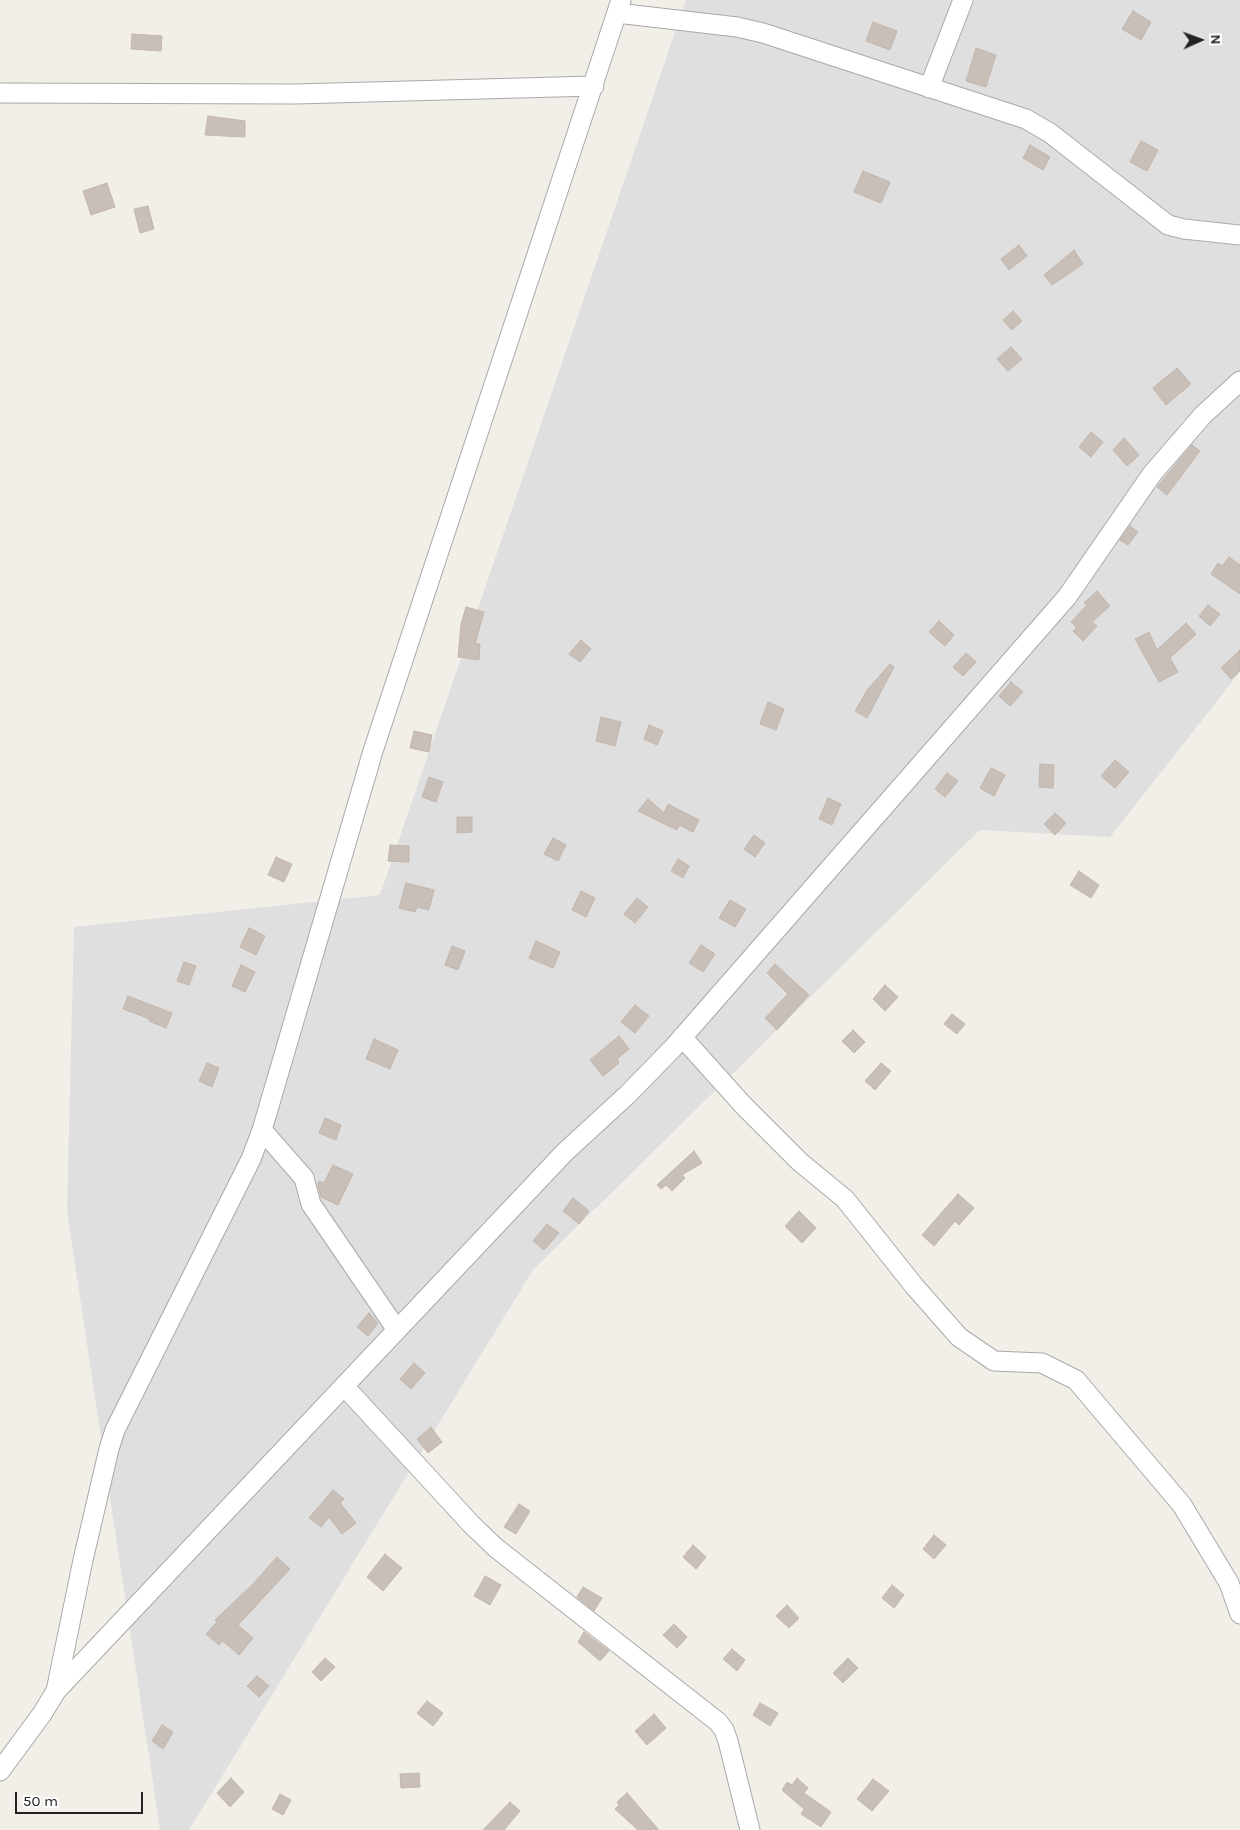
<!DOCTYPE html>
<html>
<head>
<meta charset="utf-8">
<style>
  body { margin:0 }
  #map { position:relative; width:1240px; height:1830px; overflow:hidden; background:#f2efe9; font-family:Karla,sans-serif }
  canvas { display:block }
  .north { position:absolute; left:1175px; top:15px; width:50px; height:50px; -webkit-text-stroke:4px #fff; paint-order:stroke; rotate:88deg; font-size:14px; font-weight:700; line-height:20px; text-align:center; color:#222 }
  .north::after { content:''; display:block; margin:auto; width:18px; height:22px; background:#222; clip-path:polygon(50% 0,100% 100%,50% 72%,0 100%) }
  .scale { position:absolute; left:15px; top:1792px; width:128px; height:22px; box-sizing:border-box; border:2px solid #222; border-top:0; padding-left:6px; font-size:15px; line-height:18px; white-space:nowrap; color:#222; -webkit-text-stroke:4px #fff; paint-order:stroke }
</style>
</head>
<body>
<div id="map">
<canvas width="1240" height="1830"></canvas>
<div class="north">N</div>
<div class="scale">50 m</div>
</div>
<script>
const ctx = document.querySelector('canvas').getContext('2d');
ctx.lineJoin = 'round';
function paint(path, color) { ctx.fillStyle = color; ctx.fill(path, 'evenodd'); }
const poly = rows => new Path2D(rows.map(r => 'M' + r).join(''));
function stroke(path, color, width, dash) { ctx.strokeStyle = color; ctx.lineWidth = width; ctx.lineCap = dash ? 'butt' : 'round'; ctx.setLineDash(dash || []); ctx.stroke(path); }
paint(poly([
  [686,0,1240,0,1240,672,1110,837,980,830,533,1270,189,1830,160,1830,67,1211,74,927,380,895]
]), '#e0dfdf');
const building = poly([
  [1133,11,1151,22,1141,40,1122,29,1133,11],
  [873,22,897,31,890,50,866,41,873,22],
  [132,34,162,36,161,51,131,49,132,34],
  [976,48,996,55,986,87,966,81,976,48],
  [208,116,245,121,245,137,205,135,208,116],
  [1141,141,1158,150,1147,171,1130,162,1141,141],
  [1030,145,1050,157,1043,170,1023,158,1030,145],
  [863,171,890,182,881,203,854,192,863,171],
  [107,183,115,207,91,215,83,191,107,183],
  [148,206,154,229,140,233,134,209,148,206],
  [1019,245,1027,256,1009,270,1001,259,1019,245],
  [1074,250,1083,264,1052,285,1044,275,1074,250],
  [1013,311,1022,321,1012,330,1003,320,1013,311],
  [1011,347,1022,359,1008,371,997,359,1011,347],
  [1177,368,1191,384,1166,405,1153,388,1177,368],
  [1091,432,1103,442,1091,457,1079,447,1091,432],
  [1124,438,1139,455,1127,466,1113,450,1124,438],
  [1192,445,1200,451,1167,495,1157,487,1192,445],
  [1130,526,1138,532,1128,545,1120,540,1130,526],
  [1229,557,1240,565,1240,594,1211,574,1218,563,1222,566,1229,557],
  [1097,591,1110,606,1092,622,1097,626,1083,641,1073,631,1077,628,1071,622,1087,605,1084,603,1097,591],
  [1208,605,1220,614,1210,626,1199,616,1208,605],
  [466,607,484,612,475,644,480,644,479,660,458,657,461,624,466,607],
  [939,621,954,635,945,646,929,632,939,621],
  [1186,623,1196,634,1170,658,1178,672,1159,682,1135,639,1149,632,1157,650,1186,623],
  [581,640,591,649,580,662,569,654,581,640],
  [1240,650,1240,671,1231,679,1221,668,1240,650],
  [966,653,976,662,963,676,953,667,966,653],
  [890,664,894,667,867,718,855,711,868,689,890,664],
  [1011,682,1023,692,1010,706,999,696,1011,682],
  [768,702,784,709,776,730,760,724,768,702],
  [601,717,621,722,615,746,596,741,601,717],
  [649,725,663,731,657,745,644,739,649,725],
  [414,731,432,735,429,752,410,748,414,731],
  [1115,760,1129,772,1115,788,1101,776,1115,760],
  [1040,764,1054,765,1053,788,1039,787,1040,764],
  [991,768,1005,775,994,796,980,788,991,768],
  [947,773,958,781,945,797,935,789,947,773],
  [429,777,443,782,436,802,422,797,429,777],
  [828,798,841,804,832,825,819,819,828,798],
  [648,799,664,813,668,804,699,820,693,832,677,824,679,826,677,830,638,811,648,799],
  [1055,813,1066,823,1055,835,1044,824,1055,813],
  [457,817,472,817,472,832,457,833,457,817],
  [754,835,765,843,755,857,744,849,754,835],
  [553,838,566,845,558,861,544,854,553,838],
  [390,845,409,846,409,862,388,861,390,845],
  [276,857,292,864,284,882,268,875,276,857],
  [678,859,689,866,683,878,671,871,678,859],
  [1079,871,1099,885,1091,898,1070,885,1079,871],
  [406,883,434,890,429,910,417,907,415,912,399,908,406,883],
  [581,891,595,898,586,917,572,910,581,891],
  [637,898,648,907,635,923,624,914,637,898],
  [730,900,746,909,735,927,719,918,730,900],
  [249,928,265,936,256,955,240,947,249,928],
  [536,941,560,952,553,968,529,958,536,941],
  [701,945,715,954,703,972,689,963,701,945],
  [452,946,465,951,458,970,445,965,452,946],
  [184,962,196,966,189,985,177,981,184,962],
  [775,964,809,995,777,1030,765,1018,788,994,767,973,775,964],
  [241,965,255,972,245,992,232,986,241,965],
  [885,985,898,997,885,1011,873,999,885,985],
  [128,996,172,1013,166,1028,149,1021,150,1019,123,1009,128,996],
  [635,1005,649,1016,635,1033,621,1022,635,1005],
  [952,1014,965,1024,957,1034,944,1024,952,1014],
  [853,1030,865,1042,854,1053,842,1041,853,1030],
  [619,1036,629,1049,617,1059,619,1063,603,1076,590,1060,619,1036],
  [374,1039,398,1050,390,1069,366,1059,374,1039],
  [207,1063,219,1068,212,1087,199,1081,207,1063],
  [881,1063,891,1071,875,1090,865,1081,881,1063],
  [325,1118,341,1125,336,1140,319,1133,325,1118],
  [694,1151,702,1163,682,1175,685,1178,672,1191,666,1185,661,1189,657,1185,694,1151],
  [333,1165,353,1174,338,1205,321,1197,318,1185,319,1181,324,1183,333,1165],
  [958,1194,974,1208,959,1225,955,1221,934,1246,922,1235,958,1194],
  [573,1198,589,1211,579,1224,563,1211,573,1198],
  [799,1211,816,1228,802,1243,785,1226,799,1211],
  [547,1224,559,1233,544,1250,533,1241,547,1224],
  [369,1313,378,1323,368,1336,357,1327,369,1313],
  [414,1363,425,1373,411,1389,400,1379,414,1363],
  [431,1427,442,1442,428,1453,417,1439,431,1427],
  [333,1490,344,1499,340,1503,356,1523,342,1534,329,1517,321,1527,309,1518,333,1490],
  [519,1504,530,1511,516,1534,504,1527,519,1504],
  [934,1535,946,1545,934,1559,923,1549,934,1535],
  [693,1545,706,1557,696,1569,683,1557,693,1545],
  [385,1554,402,1568,383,1591,367,1577,385,1554],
  [277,1557,290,1569,238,1625,253,1638,239,1655,223,1641,219,1645,206,1634,217,1622,215,1620,253,1584,277,1557],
  [485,1576,501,1585,490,1605,474,1596,485,1576],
  [892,1585,904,1595,894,1608,882,1598,892,1585],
  [583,1587,602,1598,594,1611,577,1597,583,1587],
  [787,1605,799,1618,789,1628,776,1616,787,1605],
  [674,1624,687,1637,677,1648,663,1635,674,1624],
  [584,1632,609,1651,600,1661,578,1642,584,1632],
  [732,1649,745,1660,737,1671,723,1659,732,1649],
  [325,1658,335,1667,321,1681,312,1672,325,1658],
  [848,1658,858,1668,843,1683,833,1673,848,1658],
  [257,1676,269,1686,259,1697,247,1686,257,1676],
  [427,1701,443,1713,433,1726,417,1713,427,1701],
  [760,1703,778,1713,770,1726,753,1715,760,1703],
  [654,1714,666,1728,647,1745,635,1731,654,1714],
  [162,1725,173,1732,163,1749,152,1741,162,1725],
  [419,1773,420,1787,401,1788,400,1774,419,1773],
  [231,1778,244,1792,230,1807,217,1793,231,1778],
  [797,1778,808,1788,804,1793,831,1812,821,1827,801,1814,804,1809,782,1790,787,1782,792,1785,797,1778],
  [873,1779,889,1791,872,1811,857,1799,873,1779],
  [627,1793,659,1830,638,1830,615,1809,619,1805,617,1802,627,1793],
  [280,1794,291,1800,283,1815,272,1809,280,1794],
  [510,1802,520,1811,504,1830,483,1830,510,1802]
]);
paint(building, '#c7bfb8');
stroke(building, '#c4b6ab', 1);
const minor = poly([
  [617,13,737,27,763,33,1026,119,1050,133,1168,225,1184,229,1240,235],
  [929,88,963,0],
  [0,93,295,94,594,86],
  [682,1037,743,1105,800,1162,845,1199,915,1287,959,1337,994,1361,1042,1363,1076,1380,1182,1505,1229,1583,1240,1614],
  [262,1130,304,1178,311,1204,397,1330],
  [344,1386,471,1524,496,1548,718,1722,724,1730,728,1741,750,1830],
  [57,1690,565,1152,627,1095,673,1048,1067,597,1152,474,1203,415,1240,381],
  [0,1771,42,1714,56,1691,83,1560,109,1449,115,1430,251,1159,262,1130,373,751,621,0]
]);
stroke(minor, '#a9a9a9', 21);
stroke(minor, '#fff', 19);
</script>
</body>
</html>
